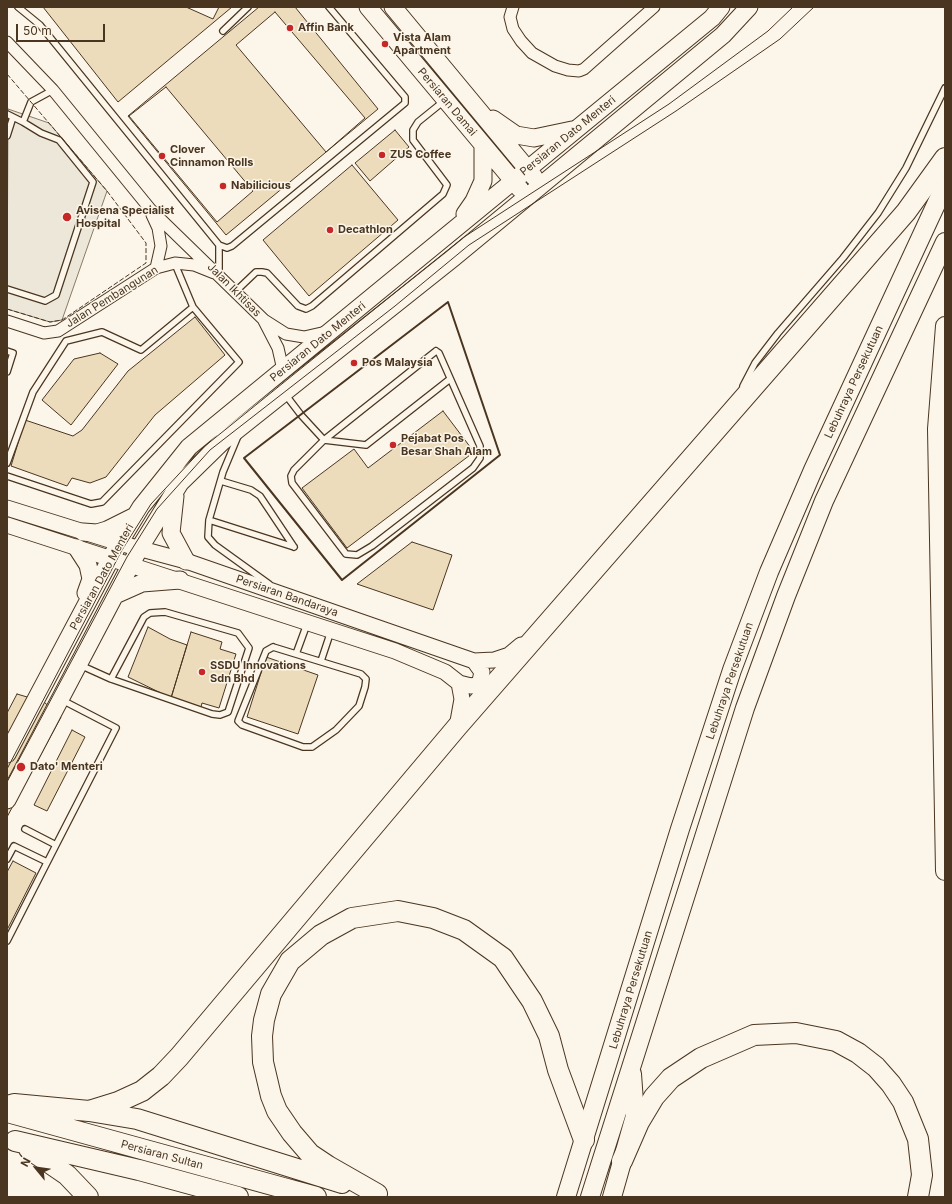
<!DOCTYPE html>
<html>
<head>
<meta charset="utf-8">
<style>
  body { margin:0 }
  #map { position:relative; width:952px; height:1204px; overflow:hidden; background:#fbf6e9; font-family:Inter,sans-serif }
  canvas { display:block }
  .frame { position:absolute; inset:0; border:8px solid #4a3520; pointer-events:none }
  .north { position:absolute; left:16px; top:1148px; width:40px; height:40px; -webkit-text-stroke:3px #fbf6e9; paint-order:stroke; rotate:299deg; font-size:11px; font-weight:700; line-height:16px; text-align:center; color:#4a3520 }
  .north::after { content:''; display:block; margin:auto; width:14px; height:18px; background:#4a3520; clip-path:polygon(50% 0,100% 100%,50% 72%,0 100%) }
  .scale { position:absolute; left:16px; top:24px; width:89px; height:18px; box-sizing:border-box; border:2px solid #4a3520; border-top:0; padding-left:5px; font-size:12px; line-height:14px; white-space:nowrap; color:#4a3520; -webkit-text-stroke:3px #fbf6e9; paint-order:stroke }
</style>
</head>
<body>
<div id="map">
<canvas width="952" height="1204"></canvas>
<div class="frame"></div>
<div class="north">N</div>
<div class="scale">50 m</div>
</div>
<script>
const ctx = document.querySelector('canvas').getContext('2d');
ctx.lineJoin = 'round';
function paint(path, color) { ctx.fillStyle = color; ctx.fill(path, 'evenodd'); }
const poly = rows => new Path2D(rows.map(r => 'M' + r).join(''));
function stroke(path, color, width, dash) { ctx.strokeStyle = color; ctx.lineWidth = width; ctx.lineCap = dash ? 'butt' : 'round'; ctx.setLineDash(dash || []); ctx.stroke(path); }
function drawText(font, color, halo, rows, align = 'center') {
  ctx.font = font + ' Inter,sans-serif'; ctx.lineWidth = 3; ctx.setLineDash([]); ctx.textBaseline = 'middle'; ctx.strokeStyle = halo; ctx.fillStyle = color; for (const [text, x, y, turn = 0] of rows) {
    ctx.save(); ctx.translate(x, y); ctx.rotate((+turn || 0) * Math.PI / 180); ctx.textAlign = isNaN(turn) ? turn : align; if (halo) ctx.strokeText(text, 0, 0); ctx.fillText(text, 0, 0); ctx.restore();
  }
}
const parking = poly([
  [8,109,49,123,107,191,62,320,50,322,7,309,8,109]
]);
paint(parking, '#ede7d9');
stroke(parking, '#887966', 1);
const building = poly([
  [43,7,232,7,118,102,43,7],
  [186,7,219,7,213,19,186,7],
  [259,7,295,7,378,109,226,235,128,116,259,7],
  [275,12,365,118,326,152,236,45,275,12],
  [166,87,253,191,217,222,129,116,166,87],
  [395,130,409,147,370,181,355,163,395,130],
  [352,165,398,220,309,296,263,240,352,165],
  [195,317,225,355,155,415,106,477,90,483,72,478,67,486,11,466,25,420,73,436,82,430,128,371,195,317],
  [100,353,118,364,71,425,42,400,74,359,100,353],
  [443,411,474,452,347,548,302,488,354,449,368,468,443,411],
  [412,542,452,555,433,610,357,584,412,542],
  [148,627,170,639,187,645,171,698,128,677,148,627],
  [191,632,222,642,220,649,236,654,219,708,202,703,201,707,171,698,191,632],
  [266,657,318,675,298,734,247,717,266,657],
  [17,694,44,702,61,717,7,817,7,713,17,694],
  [72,730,85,737,47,811,34,805,72,730],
  [13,861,36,873,7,930,7,872,13,861]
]);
paint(building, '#ecdcbc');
stroke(building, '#4a3520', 1);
const service = poly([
  [18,7,40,25,219,245,227,248,232,246,405,103,405,97,329,7],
  [223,31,248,7],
  [7,114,23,122,31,102,53,90],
  [7,136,13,117],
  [219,274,219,245],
  [7,289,45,301,56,295,93,182,59,140,41,133,23,122],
  [235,292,256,272,262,272,267,273,298,306,306,309,312,306,443,194,447,185,413,140,413,130,418,122,444,101],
  [7,351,13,353,7,372],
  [436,351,439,353,480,446,480,458,473,468,372,546,357,555,346,554,292,483,291,476,294,470,324,440,436,351],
  [743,386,755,363,778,333,843,258,878,213,906,168,945,88],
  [285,394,301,415,324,440,366,445,450,379],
  [238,436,223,472,209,520,208,537,215,545,269,584],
  [7,463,33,392,66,341,102,332,141,350,193,307],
  [7,476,91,504,102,502,239,362,193,307,175,264],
  [221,481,251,490,260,496,294,547],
  [209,520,294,547],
  [273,647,361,674,366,679,365,687,359,706,336,730,312,747,303,747,242,725,238,721,266,651,273,647],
  [296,654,307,624],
  [321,661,331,631],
  [80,665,111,679,212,714,220,715,228,712,249,648,238,633,165,612,150,613,144,617,111,679],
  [25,829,56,845,116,728,62,700],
  [7,859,14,846,47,862],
  [7,941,56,845]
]);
const minor = poly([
  [513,7,510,17,513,29,521,41,532,53,555,66,568,70,579,71,584,69,654,7],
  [7,42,53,90,151,210,264,320,286,334,304,337,326,332],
  [152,215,158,228,161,246,156,268],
  [7,321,44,333,58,331,156,268,175,263,194,265,214,273],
  [264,321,278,348,283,370]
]);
const secondary = poly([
  [7,508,119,543,186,561,474,661,494,660,509,655,521,645],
  [7,525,395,651,445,672,459,683,462,699,457,727],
  [459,683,471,686,477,685,480,681,482,672,474,661]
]);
const primary = poly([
  [368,7,520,189],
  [393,7,534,177],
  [493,119,516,135,534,138,572,130],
  [465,214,474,201,483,181,483,145],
  [175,496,171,533,186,561],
  [83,532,97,533,107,530,135,516],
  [77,548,88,565,91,579,86,593],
  [115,595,142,583,180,580],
  [7,754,119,543,141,507,189,447,712,18,721,7],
  [7,800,139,549,180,483,223,441,453,258,723,35,749,7]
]);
const trunk = poly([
  [945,326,937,429,945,871],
  [566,1197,680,829,732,670,769,572,813,470,945,185],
  [590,1197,745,708,786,596,824,501,945,242],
  [612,1197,635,1116,632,1074]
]);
const motorway = poly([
  [7,1106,14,1104,89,1111,137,1119,342,1183],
  [89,1111,118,1102,142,1091,161,1076,179,1057,457,727,906,212,945,158],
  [11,1113,316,1197],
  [15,1141,139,1170,238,1197],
  [29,1149,67,1175,88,1197],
  [622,1161,639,1122,654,1097,671,1078,701,1058,754,1035,796,1033,836,1041,858,1053,876,1067,891,1084,903,1102,918,1139,922,1175,918,1197],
  [377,1194,328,1166,310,1154,292,1133,277,1111,271,1096,263,1062,262,1036,264,1020,271,994,290,961,321,935,352,918,398,911,433,918,464,930,503,958,532,1001,549,1036,558,1070,584,1140]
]);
stroke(service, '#4a3520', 8);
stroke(minor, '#4a3520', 13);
stroke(secondary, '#4a3520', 17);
stroke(primary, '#4a3520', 19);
stroke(trunk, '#4a3520', 20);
stroke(motorway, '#4a3520', 22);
stroke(service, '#fbf6e9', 5.5);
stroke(minor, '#fbf6e9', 11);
stroke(secondary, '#fbf6e9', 15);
stroke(primary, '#fbf6e9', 17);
stroke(trunk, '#fbf6e9', 18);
stroke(motorway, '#fbf6e9', 20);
stroke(poly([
  [7,769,122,550,151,504,205,446,464,237,669,104,768,31,793,7],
  [7,782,127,557,157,509,210,450,395,306,469,245,676,111,780,39,814,7]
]), '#4a3520', 1);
stroke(poly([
  [7,74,107,191,146,243,146,263,62,320,50,322,7,309]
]), '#4a3520', 1, [5, 2]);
stroke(poly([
  [448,302,500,455,342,580,244,458,448,302]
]), '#4a3520', 2);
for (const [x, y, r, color] of [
  [290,28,4,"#c62828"],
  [385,44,4,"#c62828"],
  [382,155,4,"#c62828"],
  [162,156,4,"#c62828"],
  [223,186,4,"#c62828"],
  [67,217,5,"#c62828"],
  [330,230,4,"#c62828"],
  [354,363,4,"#c62828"],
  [393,445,4,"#c62828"],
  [202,672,4,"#c62828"],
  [21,767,5,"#c62828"]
]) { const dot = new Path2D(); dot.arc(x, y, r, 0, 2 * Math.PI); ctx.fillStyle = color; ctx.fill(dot); stroke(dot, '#fbf6e9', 1.5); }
drawText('bold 11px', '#4a3520', '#fbf6e9', [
  ["Affin Bank",298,28],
  ["Vista Alam",393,38],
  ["Apartment",393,51],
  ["Clover",170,150],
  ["Cinnamon Rolls",170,163],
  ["ZUS Coffee",390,155],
  ["Nabilicious",231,186],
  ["Avisena Specialist",76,211],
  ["Hospital",76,224],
  ["Decathlon",338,230],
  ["Pos Malaysia",362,363],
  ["Pejabat Pos",401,439],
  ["Besar Shah Alam",401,452],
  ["SSDU Innovations",210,666],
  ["Sdn Bhd",210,679],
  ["Dato' Menteri",30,767]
], 'left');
drawText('11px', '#4a3520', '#fbf6e9', [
  ["Persiaran Damai",447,102,50],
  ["Persiaran Dato Menteri",568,136,-39],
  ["Jalan Ikhtisas",234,290,45],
  ["Jalan Pembangunan",112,297,-32],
  ["Persiaran Dato Menteri",318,342,-39],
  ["Lebuhraya Persekutuan",854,382,-65],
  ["Persiaran Dato Menteri",102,577,-61],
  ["Persiaran Bandaraya",287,596,19],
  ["Lebuhraya Persekutuan",730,681,-71],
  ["Lebuhraya Persekutuan",631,990,-73],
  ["Persiaran Sultan",162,1155,15]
]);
</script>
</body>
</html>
